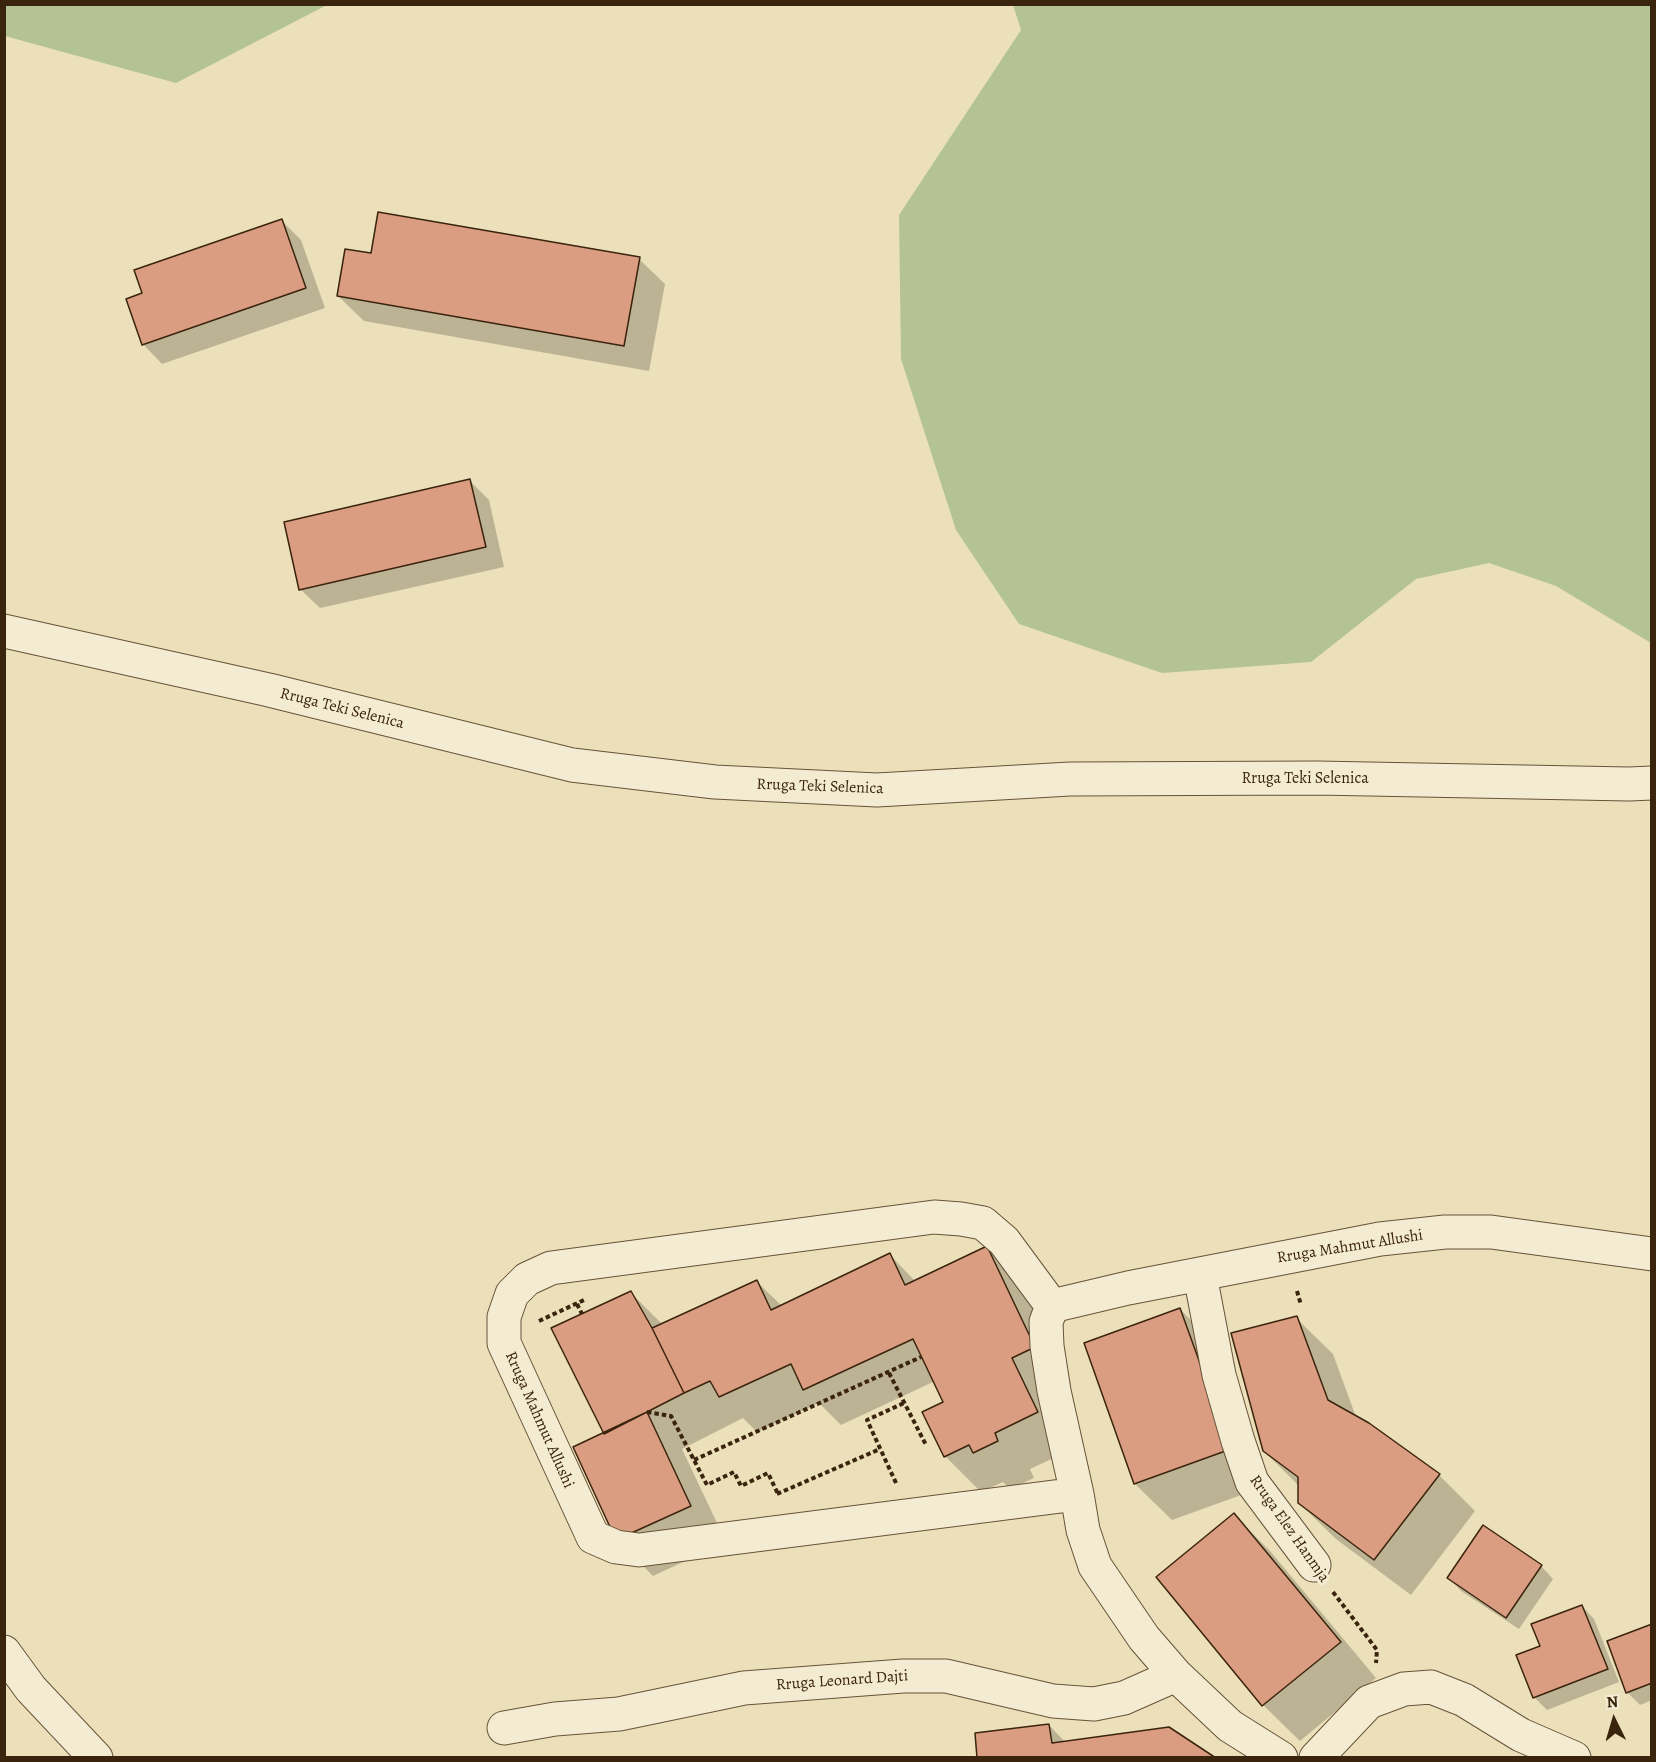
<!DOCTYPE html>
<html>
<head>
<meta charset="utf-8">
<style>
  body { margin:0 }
  #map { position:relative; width:1656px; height:1762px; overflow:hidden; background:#ece0ba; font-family:Alegreya,serif }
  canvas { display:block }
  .frame { position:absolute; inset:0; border:6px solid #3b240d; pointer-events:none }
  .north { position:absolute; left:1584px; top:1690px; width:60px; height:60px; -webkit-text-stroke:4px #f3ebd2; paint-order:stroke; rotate:355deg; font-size:16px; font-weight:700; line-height:24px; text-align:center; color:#3b240d }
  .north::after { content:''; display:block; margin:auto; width:21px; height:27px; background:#3b240d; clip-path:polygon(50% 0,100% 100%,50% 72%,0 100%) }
</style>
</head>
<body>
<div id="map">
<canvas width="1656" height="1762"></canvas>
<div class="frame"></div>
<div class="north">N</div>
</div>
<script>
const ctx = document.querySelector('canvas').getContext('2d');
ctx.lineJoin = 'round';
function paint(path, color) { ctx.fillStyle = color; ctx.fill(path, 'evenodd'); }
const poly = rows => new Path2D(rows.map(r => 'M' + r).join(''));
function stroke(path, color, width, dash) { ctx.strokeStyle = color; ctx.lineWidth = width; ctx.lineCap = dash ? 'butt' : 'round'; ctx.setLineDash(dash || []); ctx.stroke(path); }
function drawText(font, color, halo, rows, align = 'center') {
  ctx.font = font + ' Alegreya,serif'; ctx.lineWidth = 6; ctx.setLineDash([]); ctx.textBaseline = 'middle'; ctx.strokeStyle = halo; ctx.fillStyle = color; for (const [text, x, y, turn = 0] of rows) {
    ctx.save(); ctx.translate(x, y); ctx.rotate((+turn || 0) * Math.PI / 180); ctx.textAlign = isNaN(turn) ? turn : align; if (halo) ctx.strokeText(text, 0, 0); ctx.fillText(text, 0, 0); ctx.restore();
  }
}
paint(poly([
  [4,5,5,4,327,5,176,83,5,36],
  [1013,5,1651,5,1651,643,1556,586,1489,563,1416,579,1311,662,1162,673,1019,624,956,530,901,359,899,215,1021,30]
]), '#b3c394');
paint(poly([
  [282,221,301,240,325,308,162,364,143,344],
  [373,255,639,259,665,284,649,371,364,321,338,296],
  [470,481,489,500,504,567,320,608,300,589],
  [987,1247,1023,1284,1071,1383,1047,1394,1073,1449,1030,1469,1034,1478,1010,1489,1003,1482,981,1492,945,1456,945,1403,935,1381,841,1425,819,1403,757,1432,743,1418,682,1449,726,1542,653,1576,617,1540,606,1434,631,1293,663,1325,757,1282,782,1306,890,1255,915,1281],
  [1180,1309,1216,1346,1266,1486,1172,1520,1135,1484,1085,1344],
  [1296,1318,1333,1354,1356,1417,1439,1475,1475,1511,1411,1595,1336,1539,1299,1503,1299,1486,1264,1451],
  [1234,1515,1270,1551,1376,1678,1300,1741,1263,1705,1158,1577],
  [1541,1566,1553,1579,1519,1629,1461,1591,1449,1578],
  [1582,1606,1594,1619,1619,1682,1547,1710,1534,1697,1542,1647],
  [1652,1626,1652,1700,1640,1705,1627,1692],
  [1049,1725,1066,1743,979,1758]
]), '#0003');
const building = poly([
  [378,212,640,257,624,346,337,296,345,249,371,253,378,212],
  [282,219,306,288,142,345,126,299,142,293,134,270,282,219],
  [470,479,486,547,299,590,284,522,470,479],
  [987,1246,1035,1347,1012,1358,1038,1412,995,1433,998,1441,973,1453,969,1445,944,1457,922,1412,943,1402,913,1339,803,1390,791,1364,719,1397,710,1381,684,1393,652,1328,757,1280,771,1310,890,1253,905,1285,987,1246],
  [631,1291,652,1328,684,1393,604,1434,551,1328,631,1291],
  [1180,1308,1231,1449,1134,1484,1084,1343,1180,1308],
  [1297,1316,1328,1400,1369,1423,1440,1474,1374,1560,1298,1503,1298,1477,1263,1451,1231,1333,1297,1316],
  [647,1412,691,1506,616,1540,573,1447,647,1412],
  [1234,1513,1341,1642,1262,1706,1156,1577,1234,1513],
  [1483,1525,1542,1565,1506,1618,1447,1578,1483,1525],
  [1582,1605,1608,1669,1533,1698,1516,1655,1540,1646,1531,1624,1582,1605],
  [1652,1624,1652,1683,1626,1693,1607,1641,1652,1624],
  [1049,1724,1052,1743,1169,1727,1216,1758,977,1758,975,1733,1049,1724]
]);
paint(building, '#da9d81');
stroke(building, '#3b240d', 1.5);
const minor = poly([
  [4,631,269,690,572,765,715,782,877,790,1070,779,1317,778,1629,784,1652,783],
  [1200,1275,1219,1375,1238,1441,1252,1482,1314,1565],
  [1052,1306,1004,1241,983,1223,961,1219,934,1217,551,1268,527,1279,512,1294,504,1317,504,1343,593,1537,616,1547,639,1550,1077,1494],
  [4,1652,31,1689,96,1758],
  [504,1728,555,1719,619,1714,744,1688,903,1676,946,1676,1053,1701,1094,1704,1124,1698,1176,1675],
  [1281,1758,1230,1726,1176,1675,1144,1638,1095,1566,1083,1530,1077,1494,1054,1391,1047,1346,1046,1322,1052,1306,1128,1288,1380,1239,1445,1232,1491,1232,1652,1254],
  [1316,1758,1369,1702,1404,1689,1431,1687,1464,1700,1521,1735,1574,1758]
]);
stroke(minor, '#675338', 35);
stroke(poly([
  [1297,1291,1301,1305],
  [577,1304,582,1314],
  [539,1321,584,1300],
  [889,1373,926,1445],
  [647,1412,671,1416,707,1485,734,1472,741,1486,768,1473,778,1494],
  [694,1460,921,1357],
  [896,1483,867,1420,904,1403],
  [777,1494,880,1449],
  [1333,1592,1377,1650,1376,1663]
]), '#3b240d', 4, [4.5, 3]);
stroke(minor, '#f3ebd2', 33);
drawText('16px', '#3b240d', '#f3ebd2', [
  ["Rruga Teki Selenica",342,709,14],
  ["Rruga Teki Selenica",1305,779],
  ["Rruga Teki Selenica",820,787,2],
  ["Rruga Mahmut Allushi",1350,1247,-9],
  ["Rruga Mahmut Allushi",539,1420,66],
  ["Rruga Elez Hanmja",1289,1529,55],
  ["Rruga Leonard Dajti",842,1681,-4]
]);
</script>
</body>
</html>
